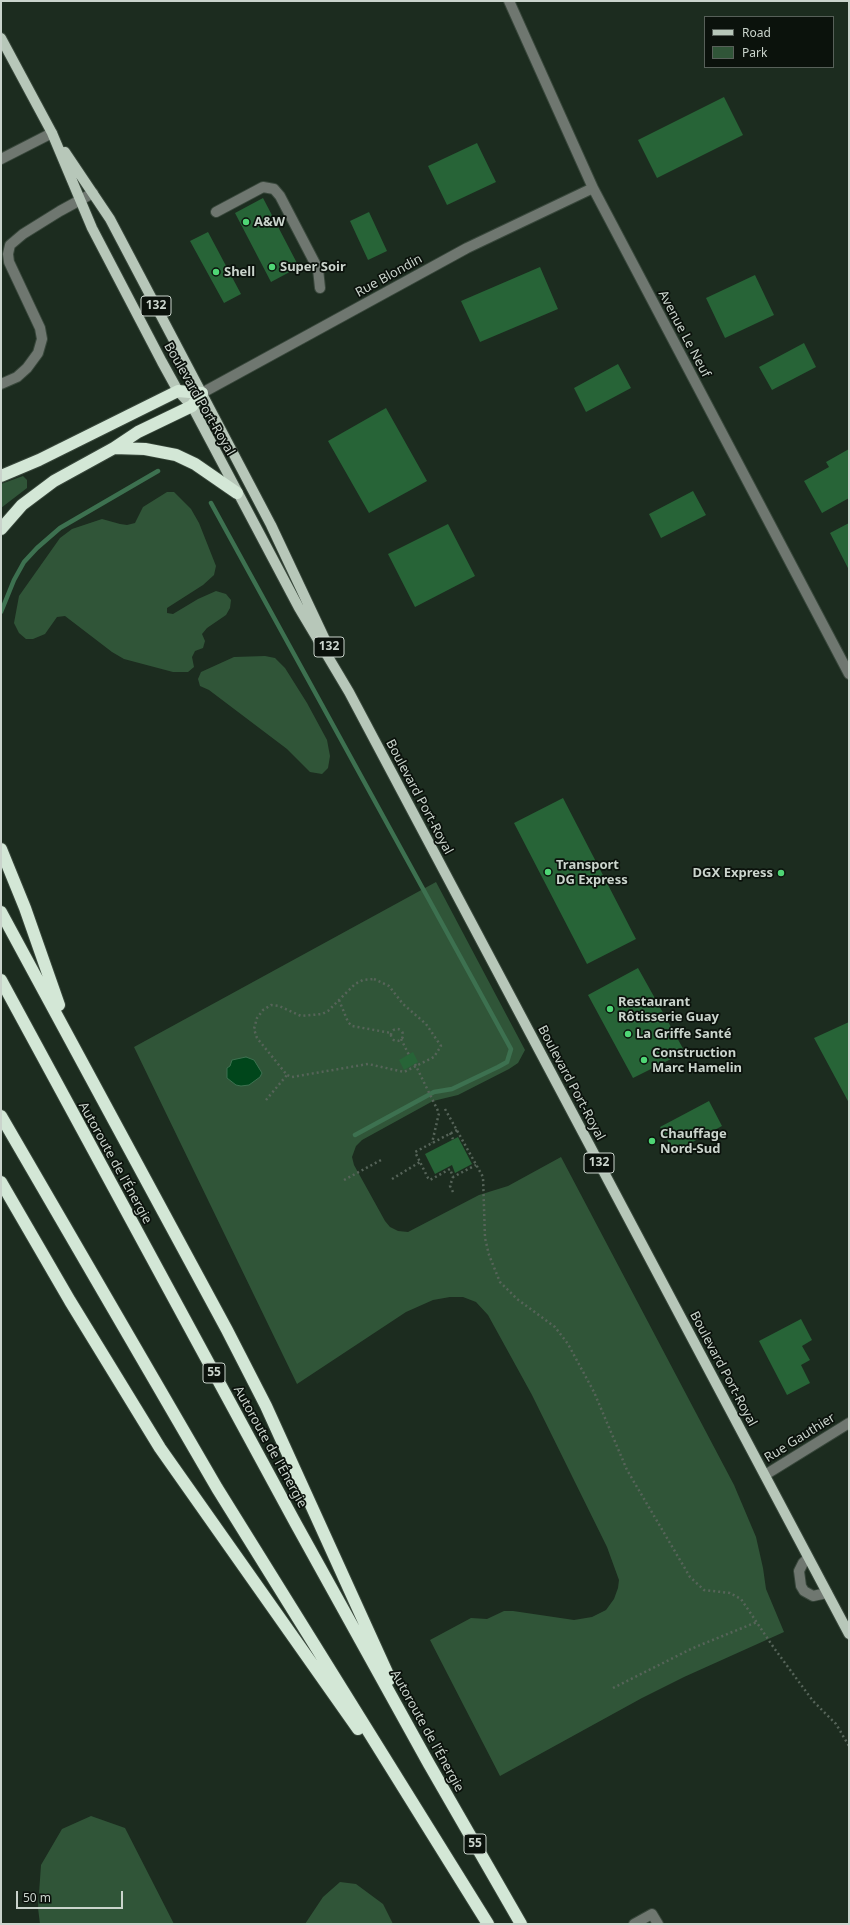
<!DOCTYPE html>
<html>
<head>
<meta charset="utf-8">
<style>
  body { margin:0 }
  #map { position:relative; width:850px; height:1925px; overflow:hidden; background:#1c2c1f; font-family:"Noto Sans",sans-serif }
  canvas { display:block }
  .frame { position:absolute; inset:0; border:2px solid #cad4cc; pointer-events:none }
  .legend { position:absolute; left:704px; top:16px; width:130px; height:52px; box-sizing:border-box; background:#0b120c; border:1px solid #576059; margin:0; padding:5px 7px; list-style:none; font-size:12px; color:#cad4cc }
  .legend li { display:flex; align-items:center; gap:8px; height:20px }
  .legend b { width:20px; border:1px solid #576059 }
  .scale { position:absolute; left:16px; top:1891px; width:107px; height:18px; box-sizing:border-box; border:2px solid #cad4cc; border-top:0; padding-left:5px; font-size:12px; line-height:14px; white-space:nowrap; color:#cad4cc; -webkit-text-stroke:3px #0b120c; paint-order:stroke }
</style>
</head>
<body>
<div id="map">
<canvas width="850" height="1925"></canvas>
<div class="frame"></div>
<ul class="legend">
<li><b style="height:5px;background:#b7c7b9"></b>Road</li>
<li><b style="height:11px;background:#305538"></b>Park</li>
</ul>
<div class="scale">50 m</div>
</div>
<script>
const ctx = document.querySelector('canvas').getContext('2d');
ctx.lineJoin = 'round';
function paint(path, color) { ctx.fillStyle = color; ctx.fill(path, 'evenodd'); }
const poly = rows => new Path2D(rows.map(r => 'M' + r).join(''));
function stroke(path, color, width, dash) { ctx.strokeStyle = color; ctx.lineWidth = width; ctx.lineCap = dash ? 'butt' : 'round'; ctx.setLineDash(dash || []); ctx.stroke(path); }
function drawText(font, color, halo, rows, align = 'center') {
  ctx.font = font + ' "Noto Sans",sans-serif'; ctx.lineWidth = 3.5; ctx.setLineDash([]); ctx.textBaseline = 'middle'; ctx.strokeStyle = halo; ctx.fillStyle = color; for (const [text, x, y, turn = 0] of rows) {
    ctx.save(); ctx.translate(x, y); ctx.rotate((+turn || 0) * Math.PI / 180); ctx.textAlign = isNaN(turn) ? turn : align; if (halo) ctx.strokeText(text, 0, 0); ctx.fillText(text, 0, 0); ctx.restore();
  }
}
paint(poly([
  [23,476,27,480,27,488,1,508,1,484],
  [167,492,174,492,191,509,199,523,216,566,214,575,203,585,167,608,167,613,173,614,198,599,216,591,226,594,231,600,230,608,226,615,207,628,202,634,205,641,203,648,195,651,192,657,194,667,188,672,173,672,124,659,112,652,65,616,57,617,45,634,33,639,26,639,19,633,14,623,19,596,60,538,72,529,102,519,120,524,127,525,135,523,143,507],
  [265,656,275,658,285,668,307,703,327,740,330,756,328,768,322,774,310,772,287,749,209,690,200,686,198,679,201,672,234,657],
  [436,882,525,1050,518,1063,509,1069,458,1095,433,1101,362,1140,356,1146,352,1157,354,1165,385,1221,390,1227,398,1231,408,1232,479,1195,508,1186,561,1157,734,1485,756,1537,763,1568,766,1589,784,1632,684,1677,642,1698,500,1776,430,1640,471,1618,487,1619,504,1611,513,1611,574,1620,592,1617,606,1610,614,1599,618,1588,619,1580,607,1547,532,1395,488,1315,476,1302,463,1297,450,1297,433,1300,406,1312,297,1384,134,1047],
  [91,1816,125,1828,174,1924,40,1924,38,1908,41,1865,62,1829],
  [340,1882,356,1884,383,1904,393,1924,305,1924,323,1897]
]), '#305538');
const water = poly([
  [246,1057,254,1060,262,1073,260,1077,249,1085,241,1086,236,1085,227,1078,227,1068,230,1066,232,1060,246,1057]
]);
paint(water, '#00461b');
stroke(water, '#3d7150', 1);
stroke(poly([
  [211,503,511,1049,507,1062,498,1067,452,1089,434,1092,355,1135],
  [1,612,14,580,24,562,37,548,60,528,158,471]
]), '#3d7150', 4.5);
paint(poly([
  [724,97,743,135,657,178,638,140],
  [477,143,496,182,447,205,428,166],
  [263,198,299,267,271,282,235,213],
  [369,212,387,251,368,260,350,221],
  [208,232,241,294,224,303,190,241],
  [540,267,558,309,480,342,461,301],
  [755,275,774,315,725,338,706,298],
  [804,343,816,367,772,390,759,367],
  [618,364,631,388,586,412,574,388],
  [386,408,427,481,369,513,328,441],
  [849,449,849,498,822,513,804,481,829,467,826,462],
  [693,491,706,515,661,538,649,514],
  [849,523,849,570,830,533],
  [448,524,475,576,415,607,388,554],
  [563,798,636,939,587,964,514,823],
  [638,968,685,1052,633,1078,588,995],
  [849,1022,849,1103,814,1038],
  [413,1052,418,1062,404,1070,399,1060],
  [709,1101,722,1126,674,1152,660,1127],
  [458,1137,472,1164,455,1173,452,1165,435,1174,425,1154],
  [801,1319,812,1340,802,1346,810,1360,801,1365,810,1383,787,1395,759,1341]
]), '#276437');
const minor = poly([
  [509,1,593,188,849,674],
  [1,159,52,133],
  [216,212,263,187,274,189,280,196,318,269,320,288],
  [1,384,17,377,27,368,38,353,42,339,40,328,9,262,8,254,10,245,23,234,60,211,93,193],
  [202,393,467,248,593,188],
  [765,1475,849,1423],
  [808,1558,803,1563,799,1571,801,1586,804,1591,813,1596,827,1593],
  [634,1924,652,1914,658,1924]
]);
const major = poly([
  [1,38,52,133,92,228,162,362,178,391,192,406,299,608,349,692,849,1634],
  [65,152,110,219,271,525,328,646]
]);
const highway = poly([
  [114,448,145,449,176,455,195,464,237,493],
  [1,476,39,460,178,391,202,393],
  [1,529,22,505,54,481,114,448,138,432,192,406,202,393],
  [1,849,25,908,59,1005],
  [1,912,227,1330,266,1406,390,1679],
  [1,980,296,1524,429,1764,521,1924],
  [1,1116,217,1488,488,1924],
  [1,1182,70,1301,160,1448,358,1729]
]);
stroke(minor, '#38473b', 12);
stroke(major, '#38473b', 12);
stroke(highway, '#38473b', 14);
stroke(poly([
  [374,979,389,986,403,1004,426,1024,441,1046,434,1057,404,1072,368,1064,292,1077,287,1075,257,1038,254,1029,257,1018,263,1010,271,1005,279,1006,301,1016,322,1014,328,1011,355,984,363,980,374,979],
  [339,1000,348,1022,352,1026,391,1033],
  '391 1035a6 6 0 1 1 12 0a6 6 0 1 1-12 0Z',
  [401,1039,409,1055],
  [415,1064,439,1113,432,1143],
  [266,1100,287,1075],
  [445,1109,483,1177,485,1238,489,1255,500,1282,517,1299,555,1327,568,1344,594,1392,627,1470,690,1577,704,1590,730,1593,741,1599,774,1648,813,1701,836,1724,849,1746],
  [457,1130,415,1152,428,1178,430,1180,450,1169,453,1177,476,1165],
  [450,1133,453,1139],
  [392,1179,420,1162],
  [344,1180,381,1160],
  [453,1192,450,1186,453,1177],
  [613,1688,693,1648,757,1622]
]), '#566459', 2.5, [2, 3]);
stroke(minor, '#6f7770', 10);
stroke(major, '#b7c7b9', 10);
stroke(highway, '#d3e7d6', 12);
for (const [x, y, r, color] of [
  [246,222,4,"#4fd675"],
  [272,267,4,"#4fd675"],
  [216,272,4,"#4fd675"],
  [548,872,4,"#4fd675"],
  [781,873,4,"#4fd675"],
  [610,1009,4,"#4fd675"],
  [628,1034,4,"#4fd675"],
  [644,1060,4,"#4fd675"],
  [652,1141,4,"#4fd675"]
]) { const dot = new Path2D(); dot.arc(x, y, r, 0, 2 * Math.PI); ctx.fillStyle = color; ctx.fill(dot); stroke(dot, '#0b120c', 1.5); }
for (const [x, y, w] of [
  [156,306,30],
  [329,647,30],
  [599,1163,30],
  [214,1373,22],
  [475,1844,22]
]) { const box = new Path2D(); box.roundRect(x - w / 2, y - 10, w, 20, 3); ctx.fillStyle = '#0b120c'; ctx.fill(box); stroke(box, '#cad4cc', 1); }
drawText('bold 12px', '#cad4cc', null, [
  ["132",156,306],
  ["132",329,647],
  ["132",599,1163],
  ["55",214,1373],
  ["55",475,1844]
]);
drawText('bold 13px', '#cad4cc', '#0b120c', [
  ["A&W",254,222],
  ["Super Soir",280,267],
  ["Shell",224,272],
  ["Transport",556,865],
  ["DG Express",556,880],
  ["DGX Express",773,873,"right"],
  ["Restaurant",618,1002],
  ["Rôtisserie Guay",618,1017],
  ["La Griffe Santé",636,1034],
  ["Construction",652,1053],
  ["Marc Hamelin",652,1068],
  ["Chauffage",660,1134],
  ["Nord-Sud",660,1149]
], 'left');
drawText('13px', '#cad4cc', '#0b120c', [
  ["Rue Blondin",389,276,-29],
  ["Avenue Le Neuf",684,334,62],
  ["Boulevard Port-Royal",199,399,60],
  ["Boulevard Port-Royal",419,797,62],
  ["Boulevard Port-Royal",571,1083,62],
  ["Autoroute de l'Énergie",115,1163,61],
  ["Boulevard Port-Royal",723,1369,62],
  ["Rue Gauthier",800,1438,-32],
  ["Autoroute de l'Énergie",270,1447,61],
  ["Autoroute de l'Énergie",427,1731,61]
]);
</script>
</body>
</html>
